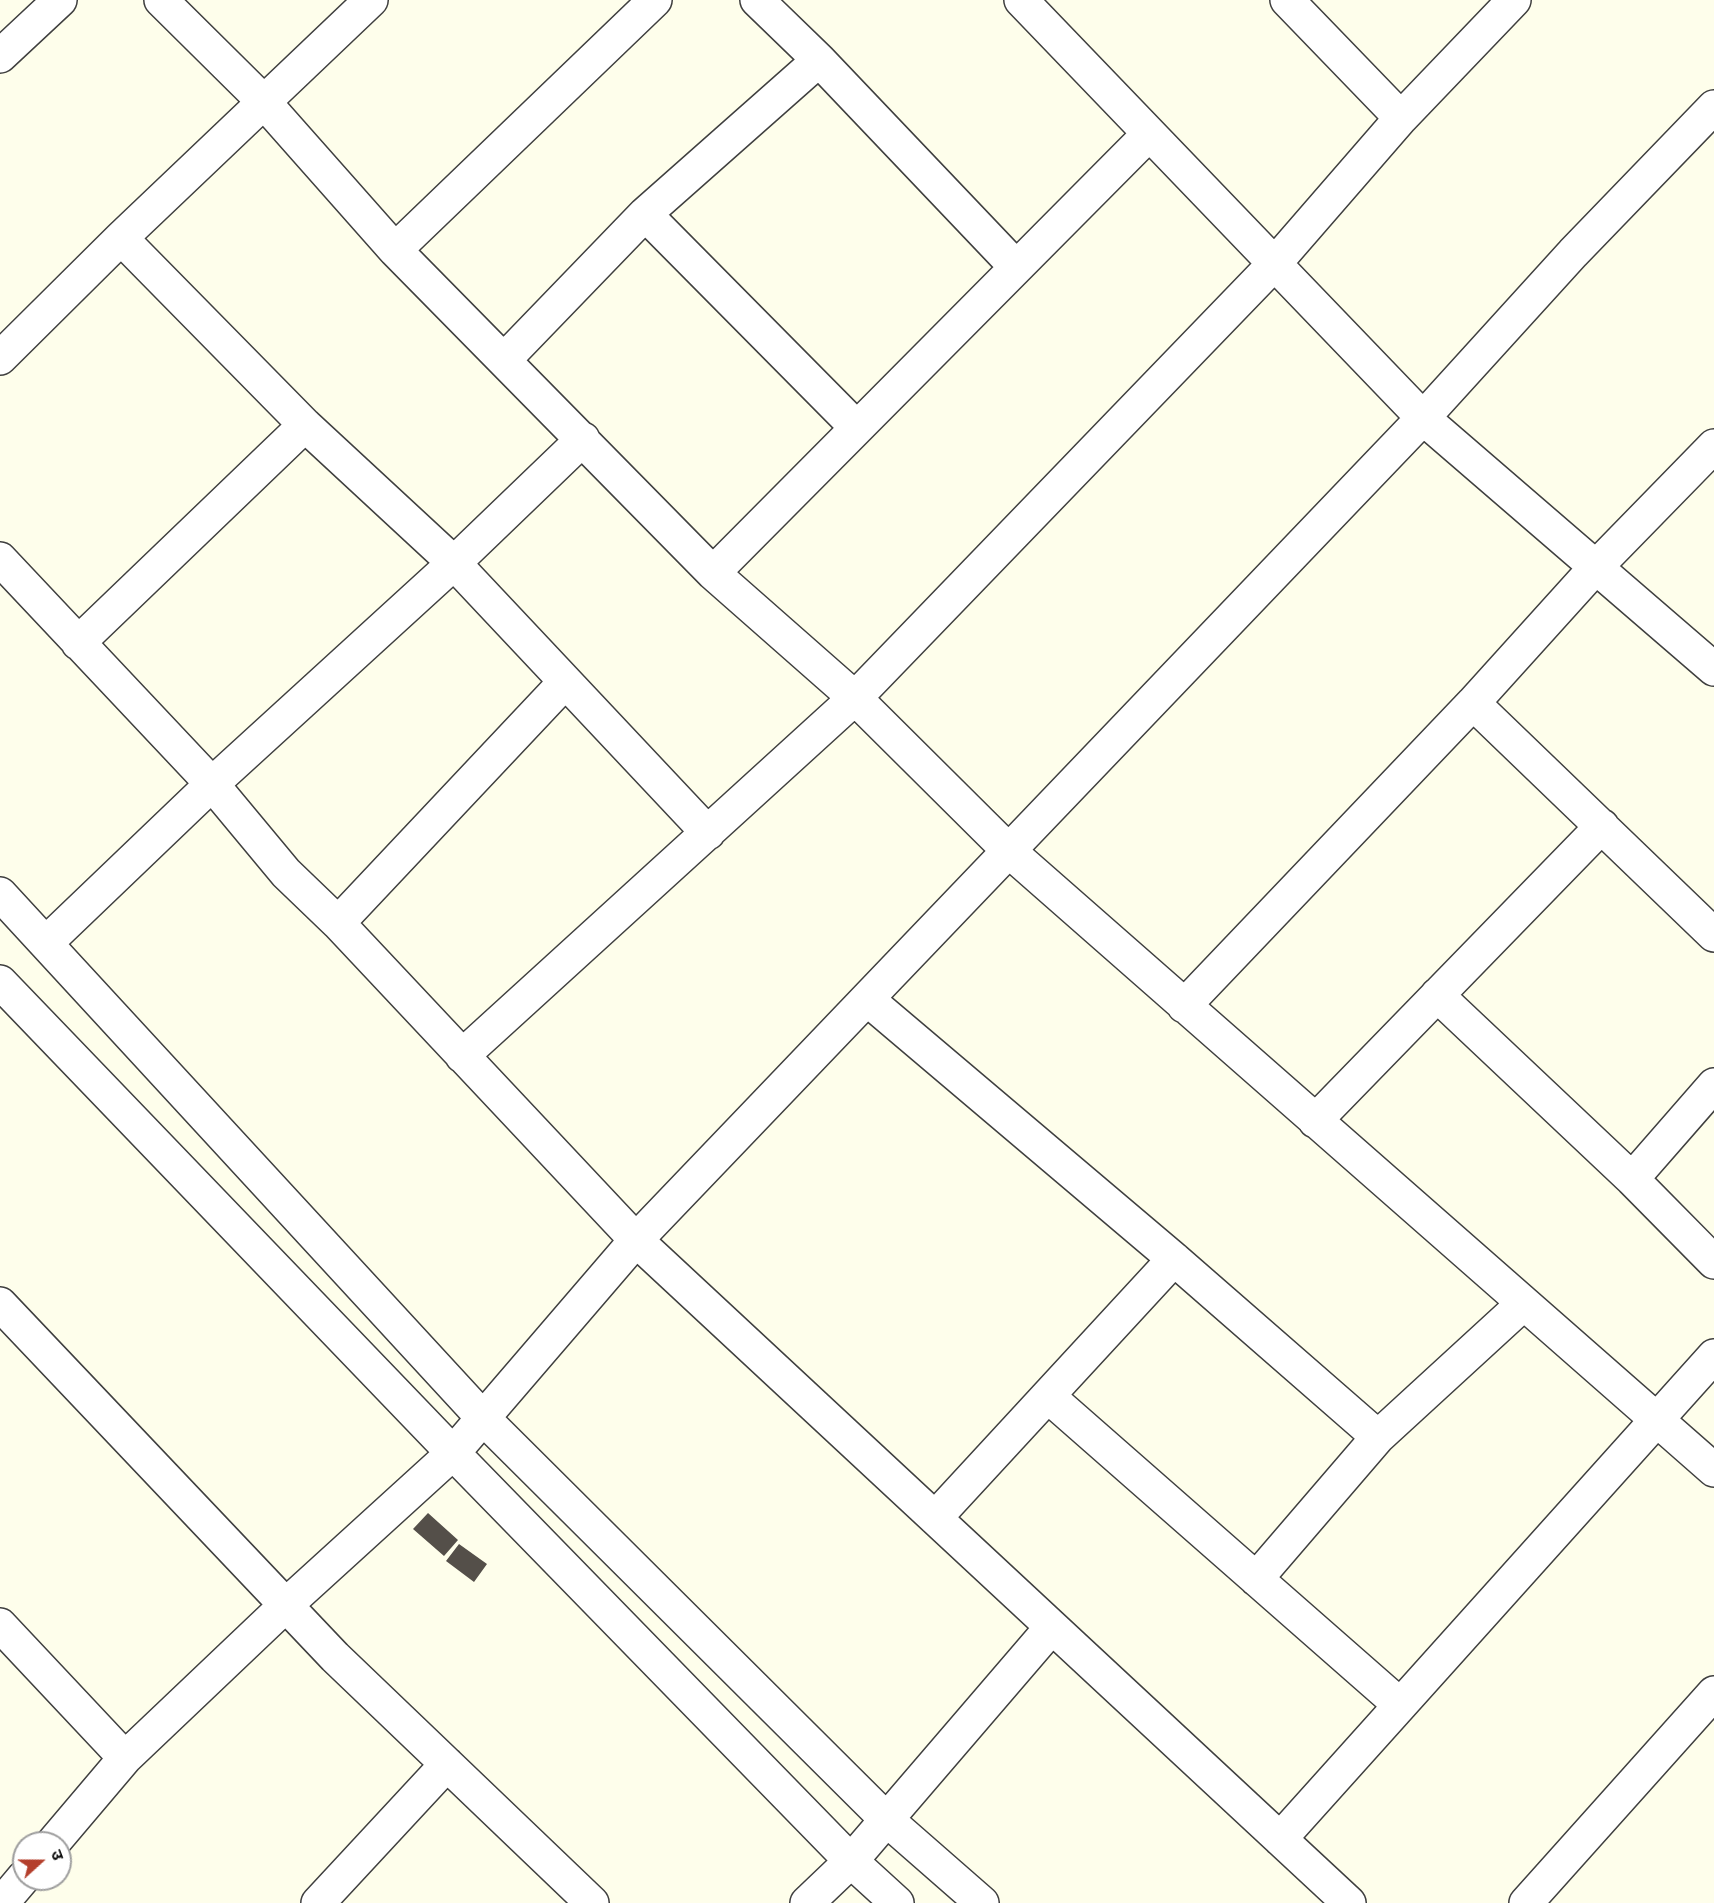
<!DOCTYPE html>
<html>
<head>
<meta charset="utf-8">
<style>
  body { margin:0 }
  #map { position:relative; width:1714px; height:1903px; overflow:hidden; background:#fefeeb; font-family:Spectral,"Noto Sans Devanagari",serif }
  canvas { display:block }
  .north { position:absolute; left:12px; top:1831px; width:60px; height:60px; box-sizing:border-box; background:#fff; border:2px solid #9e9e9e; border-radius:50%; rotate:69deg; font-size:16px; font-weight:700; line-height:24px; text-align:center; color:#0c0c0c }
  .north::after { content:''; display:block; margin:auto; width:21px; height:27px; background:#b43f2c; clip-path:polygon(50% 0,100% 100%,50% 72%,0 100%) }
</style>
</head>
<body>
<div id="map">
<canvas width="1714" height="1903"></canvas>
<div class="north">उ</div>
</div>
<script>
const ctx = document.querySelector('canvas').getContext('2d');
ctx.lineJoin = 'round';
function paint(path, color) { ctx.fillStyle = color; ctx.fill(path, 'evenodd'); }
const poly = rows => new Path2D(rows.map(r => 'M' + r).join(''));
function stroke(path, color, width, dash) { ctx.strokeStyle = color; ctx.lineWidth = width; ctx.lineCap = dash ? 'butt' : 'round'; ctx.setLineDash(dash || []); ctx.stroke(path); }
paint(poly([
  [428,1513,458,1540,444,1556,413,1529],
  [459,1544,487,1564,474,1582,446,1561]
]), '#544f49');
const minor = poly([
  [161,0,264,102,395,250,713,573,855,698,1009,851,1714,1470],
  [371,0,121,238,305,425,454,563,708,833],
  [757,0,819,60],
  [1021,0,1423,418,1714,669],
  [1287,0,1401,118],
  [0,56,60,0],
  [645,214,857,428],
  [395,250,655,0],
  [0,358,121,238],
  [505,359,645,214,819,60,1016,267],
  [0,559,212,784,286,873,338,923,636,1240,1349,1903],
  [713,573,1149,134],
  [78,643,305,425],
  [1473,703,1714,935],
  [0,894,483,1418,886,1819,982,1903],
  [338,923,565,682],
  [46,943,212,784,454,563,583,439],
  [0,982,453,1453,851,1861,897,1903],
  [1437,995,1632,1179,1714,1262],
  [867,999,1174,1259,1378,1437],
  [1184,1006,1473,703,1595,568,1714,446],
  [462,1056,855,698,1276,262,1401,118,1514,0],
  [1315,1121,1602,826],
  [1632,1179,1714,1085],
  [0,1304,335,1657,592,1903],
  [1049,1397,1400,1705],
  [935,1518,1174,1259],
  [1256,1579,1378,1437,1523,1304],
  [0,1625,125,1758],
  [1280,1839,1714,1356],
  [53,1843,125,1758,286,1605,453,1453,636,1240,1423,418,1573,253,1714,107],
  [2,1903,24,1877],
  [318,1903,447,1764],
  [807,1903,851,1861,1051,1628],
  [1526,1903,1714,1693]
]);
stroke(minor, '#3f3f3f', 36);
stroke(minor, '#fff', 33);
</script>
</body>
</html>
